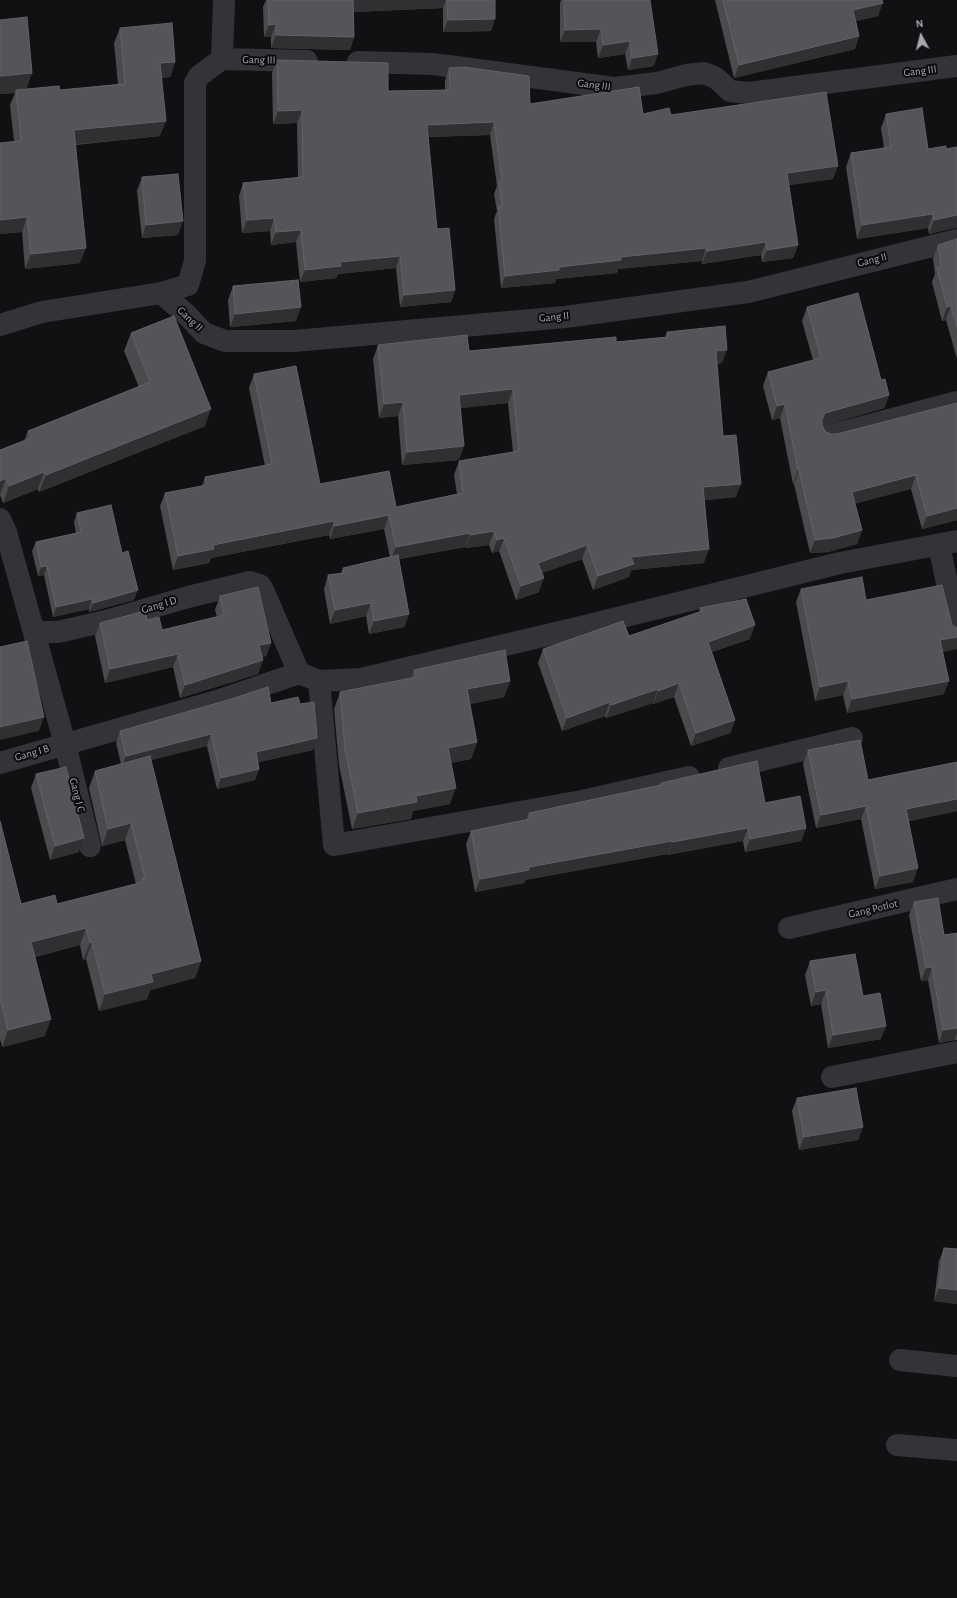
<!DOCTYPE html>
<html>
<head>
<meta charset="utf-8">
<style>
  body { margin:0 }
  #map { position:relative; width:957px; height:1598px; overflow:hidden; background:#111113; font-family:"Alegreya Sans",sans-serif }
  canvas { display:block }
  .north { position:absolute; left:901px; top:16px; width:40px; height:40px; -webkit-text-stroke:3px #0c0c0e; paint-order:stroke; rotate:353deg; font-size:11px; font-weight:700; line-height:16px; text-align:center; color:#a5a8b1 }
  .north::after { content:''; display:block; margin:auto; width:14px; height:18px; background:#a5a8b1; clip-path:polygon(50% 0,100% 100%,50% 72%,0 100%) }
</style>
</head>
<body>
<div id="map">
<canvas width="957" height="1598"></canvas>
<div class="north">N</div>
</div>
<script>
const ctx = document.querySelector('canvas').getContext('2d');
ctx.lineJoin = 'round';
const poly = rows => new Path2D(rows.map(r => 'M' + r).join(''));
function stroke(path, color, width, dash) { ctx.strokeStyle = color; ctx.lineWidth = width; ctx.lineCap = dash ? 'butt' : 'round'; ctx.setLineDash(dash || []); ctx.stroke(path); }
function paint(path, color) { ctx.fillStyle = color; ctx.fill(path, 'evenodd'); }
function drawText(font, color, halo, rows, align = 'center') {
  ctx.font = font + ' "Alegreya Sans",sans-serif'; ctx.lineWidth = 4; ctx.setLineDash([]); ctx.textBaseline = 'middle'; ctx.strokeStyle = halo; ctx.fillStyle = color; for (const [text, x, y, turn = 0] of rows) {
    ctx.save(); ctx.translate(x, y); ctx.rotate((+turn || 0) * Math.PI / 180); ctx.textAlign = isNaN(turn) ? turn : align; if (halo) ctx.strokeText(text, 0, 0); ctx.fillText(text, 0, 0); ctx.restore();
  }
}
stroke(poly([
  [222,59,307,61],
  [358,62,433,64,614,88,657,83,686,75,704,73,716,78,730,91,749,93,957,66],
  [161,293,186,314,204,333,225,341,294,341,565,317,748,292,957,240],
  [0,325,42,312,161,293,188,285,195,261,195,83,199,76,222,59,224,0],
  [829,436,957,402],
  [0,519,6,532,65,744,90,846],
  [939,545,957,631],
  [34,632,58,632,106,621,188,597,250,582,260,585,264,592,299,673],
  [319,681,334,845,582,801,689,777],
  [0,763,220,700,299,673,319,681,361,679,581,627,840,563,957,541],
  [729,768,852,738],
  [789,928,957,889],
  [832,1077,957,1052],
  [900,1360,957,1366],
  [897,1445,957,1450]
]), '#333437', 22);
paint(poly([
  [266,0,495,0,491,31,443,32,443,8,354,12,354,37,350,50,271,48,271,37,264,37,263,7],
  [561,0,650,0,654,66,628,70,625,54,598,58,596,42,560,42,560,3],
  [715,0,882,0,878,16,856,21,859,36,855,49,734,78],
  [0,20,32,73,26,89,60,90,118,84,114,43,120,28,175,62,170,77,161,78,160,136,75,145,80,263,25,269,22,232,0,234,0,143,14,141,10,105,15,93,0,94],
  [277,60,388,91,445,90,445,81,449,68,530,104,643,114,671,115,833,179,789,185,798,245,793,258,762,262,761,255,702,264,702,261,618,269,617,273,556,279,555,283,501,288,494,219,497,211,494,194,497,186,490,135,428,137,437,229,455,290,451,302,400,307,396,268,338,274,336,278,300,282,296,242,271,245,270,231,242,233,239,196,243,183,298,178,297,123,273,124,272,73],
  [886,114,928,149,946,149,957,147,957,228,954,228,929,234,928,228,857,239,846,167,851,153,884,148,881,128],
  [142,177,178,235,142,238,137,191],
  [957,239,957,359,946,320,942,321,932,282,935,274,933,259,938,245],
  [233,286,296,321,230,327,228,300],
  [807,307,881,380,889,395,884,408,823,426,825,431,830,434,837,434,957,403,957,520,922,529,911,489,855,503,862,530,857,544,828,552,810,553,794,484,793,484,780,418,772,420,763,386,768,372,813,360,802,321],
  [667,332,722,363,717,364,723,436,736,497,705,500,704,563,631,570,629,577,593,590,582,559,542,573,539,592,516,600,499,551,492,553,489,545,465,548,465,547,399,559,409,614,404,627,369,634,366,616,330,624,324,589,328,575,341,573,343,568,390,557,384,529,330,539,329,535,211,558,209,563,173,570,160,506,165,493,202,486,205,477,265,466,249,388,254,374,320,484,396,507,457,494,454,475,459,461,513,452,508,403,460,408,459,460,402,465,398,416,379,418,373,359,378,345,469,351,616,342,665,337],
  [131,333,205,426,39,492,38,489,3,503,0,495,0,450,24,441,28,431,139,387,124,351],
  [77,513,122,553,134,600,89,612,89,609,53,617,44,575,38,576,32,551,36,542,76,533,74,522],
  [801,589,866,600,952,625,943,652,944,694,847,713,843,695,815,701,796,602],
  [220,596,271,643,266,656,262,657,263,660,258,674,180,698,173,667,105,683,95,636,100,623,147,620,162,630,217,617,215,610],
  [700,608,750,639,712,652,735,720,730,733,691,746,674,697,653,704,653,703,606,718,605,716,562,731,538,663,543,649,629,636,699,612],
  [414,670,510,681,504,697,470,704,477,742,471,759,451,763,450,804,413,811,411,819,352,829,339,765,334,709,340,692,411,678],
  [271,703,300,704,313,750,258,762,259,769,255,780,217,789,207,746,151,760,201,961,195,978,150,990,147,999,99,1011,86,959,83,960,80,945,35,957,45,1036,2,1047,0,1039,0,821,21,904,57,904,136,884,125,840,102,846,89,788,95,771,121,764,116,743,120,731],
  [808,750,868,780,957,762,957,811,909,821,913,882,875,889,861,819,816,828,803,764],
  [36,774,79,852,50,860,31,788],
  [661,783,765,803,806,828,801,841,745,852,743,841,667,855,667,854,525,880,524,883,475,892,466,844,471,831,526,820,529,813,660,786],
  [914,902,944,935,957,933,957,1040,955,1040,939,1043,928,980,921,981,909,915],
  [810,961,881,1039,828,1048,821,1004,811,1006,805,975],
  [797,1098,863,1127,858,1140,799,1150,792,1111],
  [944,1248,957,1249,957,1304,934,1301,939,1261]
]), '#4b4b4e');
paint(poly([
  [353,0,446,0,443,8,349,12],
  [883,3,878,16,848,23,853,10],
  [495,19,491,31,443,32,448,20],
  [276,24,271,37,264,37,269,25],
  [601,29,596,42,560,42,565,30],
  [276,35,354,37,350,50,271,48],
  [859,36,855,49,734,78,739,65],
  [630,41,625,54,598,58,603,45],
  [658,54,654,66,628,70,632,58],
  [175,62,170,77,154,78,160,63],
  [32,73,25,92,16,90,15,93,0,94,0,76],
  [302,110,297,123,273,124,278,111],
  [166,121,160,136,68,145,74,130],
  [494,122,490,135,423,137,427,125],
  [838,166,833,179,782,186,787,173],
  [933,214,928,228,857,239,862,225],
  [957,215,957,228,954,228,929,234,934,220],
  [27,217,22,232,0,234,0,220],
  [274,218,270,231,242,233,247,220],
  [183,221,178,235,142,238,146,225],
  [301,230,296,242,271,245,276,232],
  [766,242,761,255,702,264,707,251],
  [798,245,793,258,762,262,767,250],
  [86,248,80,263,25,269,31,254],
  [706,248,702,261,618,269,617,273,556,279,555,283,501,288,505,276,621,257],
  [400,256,396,268,338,274,336,278,300,282,305,270,340,262],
  [455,290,451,302,400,307,404,295],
  [951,306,946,320,942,321,947,307],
  [301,307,296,321,230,327,235,314],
  [727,350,722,363,711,364,716,351],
  [513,389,508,403,454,409,459,395],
  [889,395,884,408,820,427,822,419,825,413],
  [403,402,398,416,379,418,384,404],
  [785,404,780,418,772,420,777,406],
  [211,409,205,426,39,492,46,475],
  [464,446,459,460,402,465,407,452],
  [798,470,799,470,794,484,793,484],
  [44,472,38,489,3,503,9,486],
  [916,475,911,489,847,506,852,492],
  [6,478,0,495,0,481],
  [741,484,736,497,698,501,703,487],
  [957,508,957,520,922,529,927,516],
  [389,515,384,529,330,539,334,526],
  [334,521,329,535,211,558,209,563,173,570,178,556,213,545],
  [862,530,857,544,828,552,810,553,815,540],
  [494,531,489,545,465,548,470,535],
  [470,533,465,547,391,560,396,547],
  [504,538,499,551,492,553,497,540],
  [587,545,582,559,534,576,538,563],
  [709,549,704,563,631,570,629,577,593,590,598,576,631,557],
  [47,566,44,575,38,576,41,567],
  [544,578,539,592,516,600,521,586],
  [138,590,134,600,89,612,93,603],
  [92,599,89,609,53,617,56,607],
  [371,603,366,616,330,624,335,610],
  [409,614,404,627,369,634,374,621],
  [755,625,750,639,703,655,708,642],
  [957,637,957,649,935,654,940,640],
  [271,643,266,656,254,659,259,645],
  [178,654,173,667,105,683,110,669],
  [263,660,258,674,180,698,185,685],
  [510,681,504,697,461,706,467,689],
  [848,681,843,695,815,701,820,687],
  [949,681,944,694,847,713,852,699],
  [679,683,674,697,653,704,658,691],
  [658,689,653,703,606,718,611,705],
  [610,702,605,716,562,731,567,718],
  [44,717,39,731,0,740,0,727],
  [735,720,730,733,691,746,696,733],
  [211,734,207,746,122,767,126,756],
  [317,738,313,750,251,764,256,752],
  [477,742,471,759,442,765,448,748],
  [259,769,255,780,217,789,221,778],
  [456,788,450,804,413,811,411,819,352,829,358,813,416,796],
  [957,799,957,811,901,823,906,809],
  [866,806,861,819,816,828,821,815],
  [131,823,125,840,102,846,108,829],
  [748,828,743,841,667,855,672,842],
  [806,828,801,841,745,852,750,839],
  [84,838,79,852,50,860,55,846],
  [672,841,667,854,525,880,524,883,475,892,480,879,529,867],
  [918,868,913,882,875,889,880,876],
  [86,928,80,945,25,959,31,942],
  [92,942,86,959,83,960,90,943],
  [201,961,195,978,150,990,147,999,99,1011,105,994,151,974],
  [932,967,928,980,921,981,926,968],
  [826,990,821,1004,811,1006,816,992],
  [51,1019,45,1036,2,1047,8,1030],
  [886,1026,881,1039,828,1048,833,1035],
  [957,1028,957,1033,955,1040,939,1043,943,1030],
  [863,1127,858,1140,799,1150,804,1137],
  [939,1288,957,1290,957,1304,934,1301]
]), '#303032');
const building = poly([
  [268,0,353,0,354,37,276,35,276,24,269,25,268,0],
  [447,0,495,0,495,19,448,20,447,0],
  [564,0,650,0,658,54,632,58,630,41,603,45,601,29,565,30,564,0],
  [723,0,882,0,883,3,853,10,859,36,739,65,723,0],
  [27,17,32,73,0,76,0,20,27,17],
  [172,23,175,62,160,63,166,121,74,130,86,248,31,254,27,217,0,220,0,143,21,141,16,90,59,86,60,90,125,84,120,28,172,23],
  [277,60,388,63,388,91,450,90,449,68,464,67,529,76,530,104,639,87,643,114,669,108,671,115,826,92,838,166,787,173,798,245,767,250,766,242,707,251,706,248,621,257,621,260,559,267,559,270,505,276,498,206,502,206,499,181,502,180,494,122,427,125,437,229,449,228,455,290,404,295,400,256,340,262,341,266,305,270,301,230,276,232,274,218,247,220,243,183,303,177,302,110,278,111,277,60],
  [922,108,928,149,946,146,946,149,957,147,957,215,934,220,933,214,862,225,851,153,891,147,886,114,922,108],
  [178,174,183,221,146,225,142,177,178,174],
  [957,239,957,327,951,306,947,307,937,268,941,267,938,245,957,239],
  [298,280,301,307,235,314,233,286,298,280],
  [858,293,881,380,885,379,889,395,825,413,822,419,822,425,825,431,830,434,837,434,957,403,957,508,927,516,916,475,852,492,862,530,833,538,815,540,799,470,798,470,785,404,777,406,768,372,821,358,807,307,858,293],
  [174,316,211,409,46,475,44,472,9,486,6,478,0,481,0,450,31,438,28,431,150,382,131,333,174,316],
  [725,326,727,350,716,351,723,436,736,435,741,484,703,487,709,549,631,557,634,564,598,576,587,545,538,563,544,578,521,586,504,538,497,540,494,531,470,535,470,533,396,547,389,515,334,526,334,521,213,545,214,549,178,556,165,493,207,485,205,477,272,464,254,374,296,366,320,484,389,471,396,507,463,493,459,461,519,451,513,389,459,395,464,446,407,452,403,402,384,404,378,345,467,335,469,351,616,337,616,342,668,337,667,332,725,326],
  [111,505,122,553,128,551,138,590,93,603,92,599,56,607,47,566,41,567,36,542,81,532,77,513,111,505],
  [398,555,409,614,374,621,371,603,335,610,328,575,344,573,343,568,398,555],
  [862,577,866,600,942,585,952,625,957,628,957,637,940,640,949,681,852,699,848,681,820,687,801,589,862,577],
  [258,587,271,643,259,645,263,660,185,685,178,654,110,669,100,623,145,611,147,620,159,617,162,630,224,615,220,596,258,587],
  [746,599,755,625,708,642,735,720,696,733,679,683,658,691,658,689,611,705,610,702,567,718,543,649,623,621,629,636,702,611,700,608,746,599],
  [27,641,44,717,0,727,0,647,27,641],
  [505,650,510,681,467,689,477,742,448,748,456,788,416,796,417,802,358,813,345,749,340,692,416,677,414,670,505,650],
  [268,687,271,703,298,697,300,704,314,702,317,738,256,752,259,769,221,778,211,734,126,756,120,731,228,700,268,687],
  [860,740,868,780,957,762,957,799,906,809,918,868,880,876,866,806,821,815,808,750,860,740],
  [150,756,201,961,151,974,153,982,105,994,92,942,90,943,86,928,31,942,51,1019,8,1030,0,998,0,821,21,904,55,895,57,904,143,882,142,878,145,878,131,823,108,829,95,771,150,756],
  [757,761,765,803,800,796,806,828,750,839,748,828,672,842,672,841,529,867,529,870,480,879,471,831,530,819,529,813,661,785,661,783,757,761],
  [66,767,84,838,55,846,36,774,66,767],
  [938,898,944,935,957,933,957,1028,943,1030,932,967,926,968,914,902,938,898],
  [855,954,863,996,880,993,886,1026,833,1035,826,990,816,992,810,961,855,954],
  [856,1088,863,1127,804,1137,797,1098,856,1088],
  [944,1248,957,1249,957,1290,939,1288,944,1248]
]);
paint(building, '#545559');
stroke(building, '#616267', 1);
drawText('11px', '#a5a8b1', '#0c0c0e', [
  ["Gang III",259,60,1],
  ["Gang III",920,71,-7],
  ["Gang III",594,85,7],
  ["Gang II",872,260,-14],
  ["Gang II",554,317,-6],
  ["Gang II",190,319,43],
  ["Gang I D",159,605,-17],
  ["Gang I B",32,753,-16],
  ["Gang I C",77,795,76],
  ["Gang Potlot",873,909,-13]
]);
</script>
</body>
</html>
